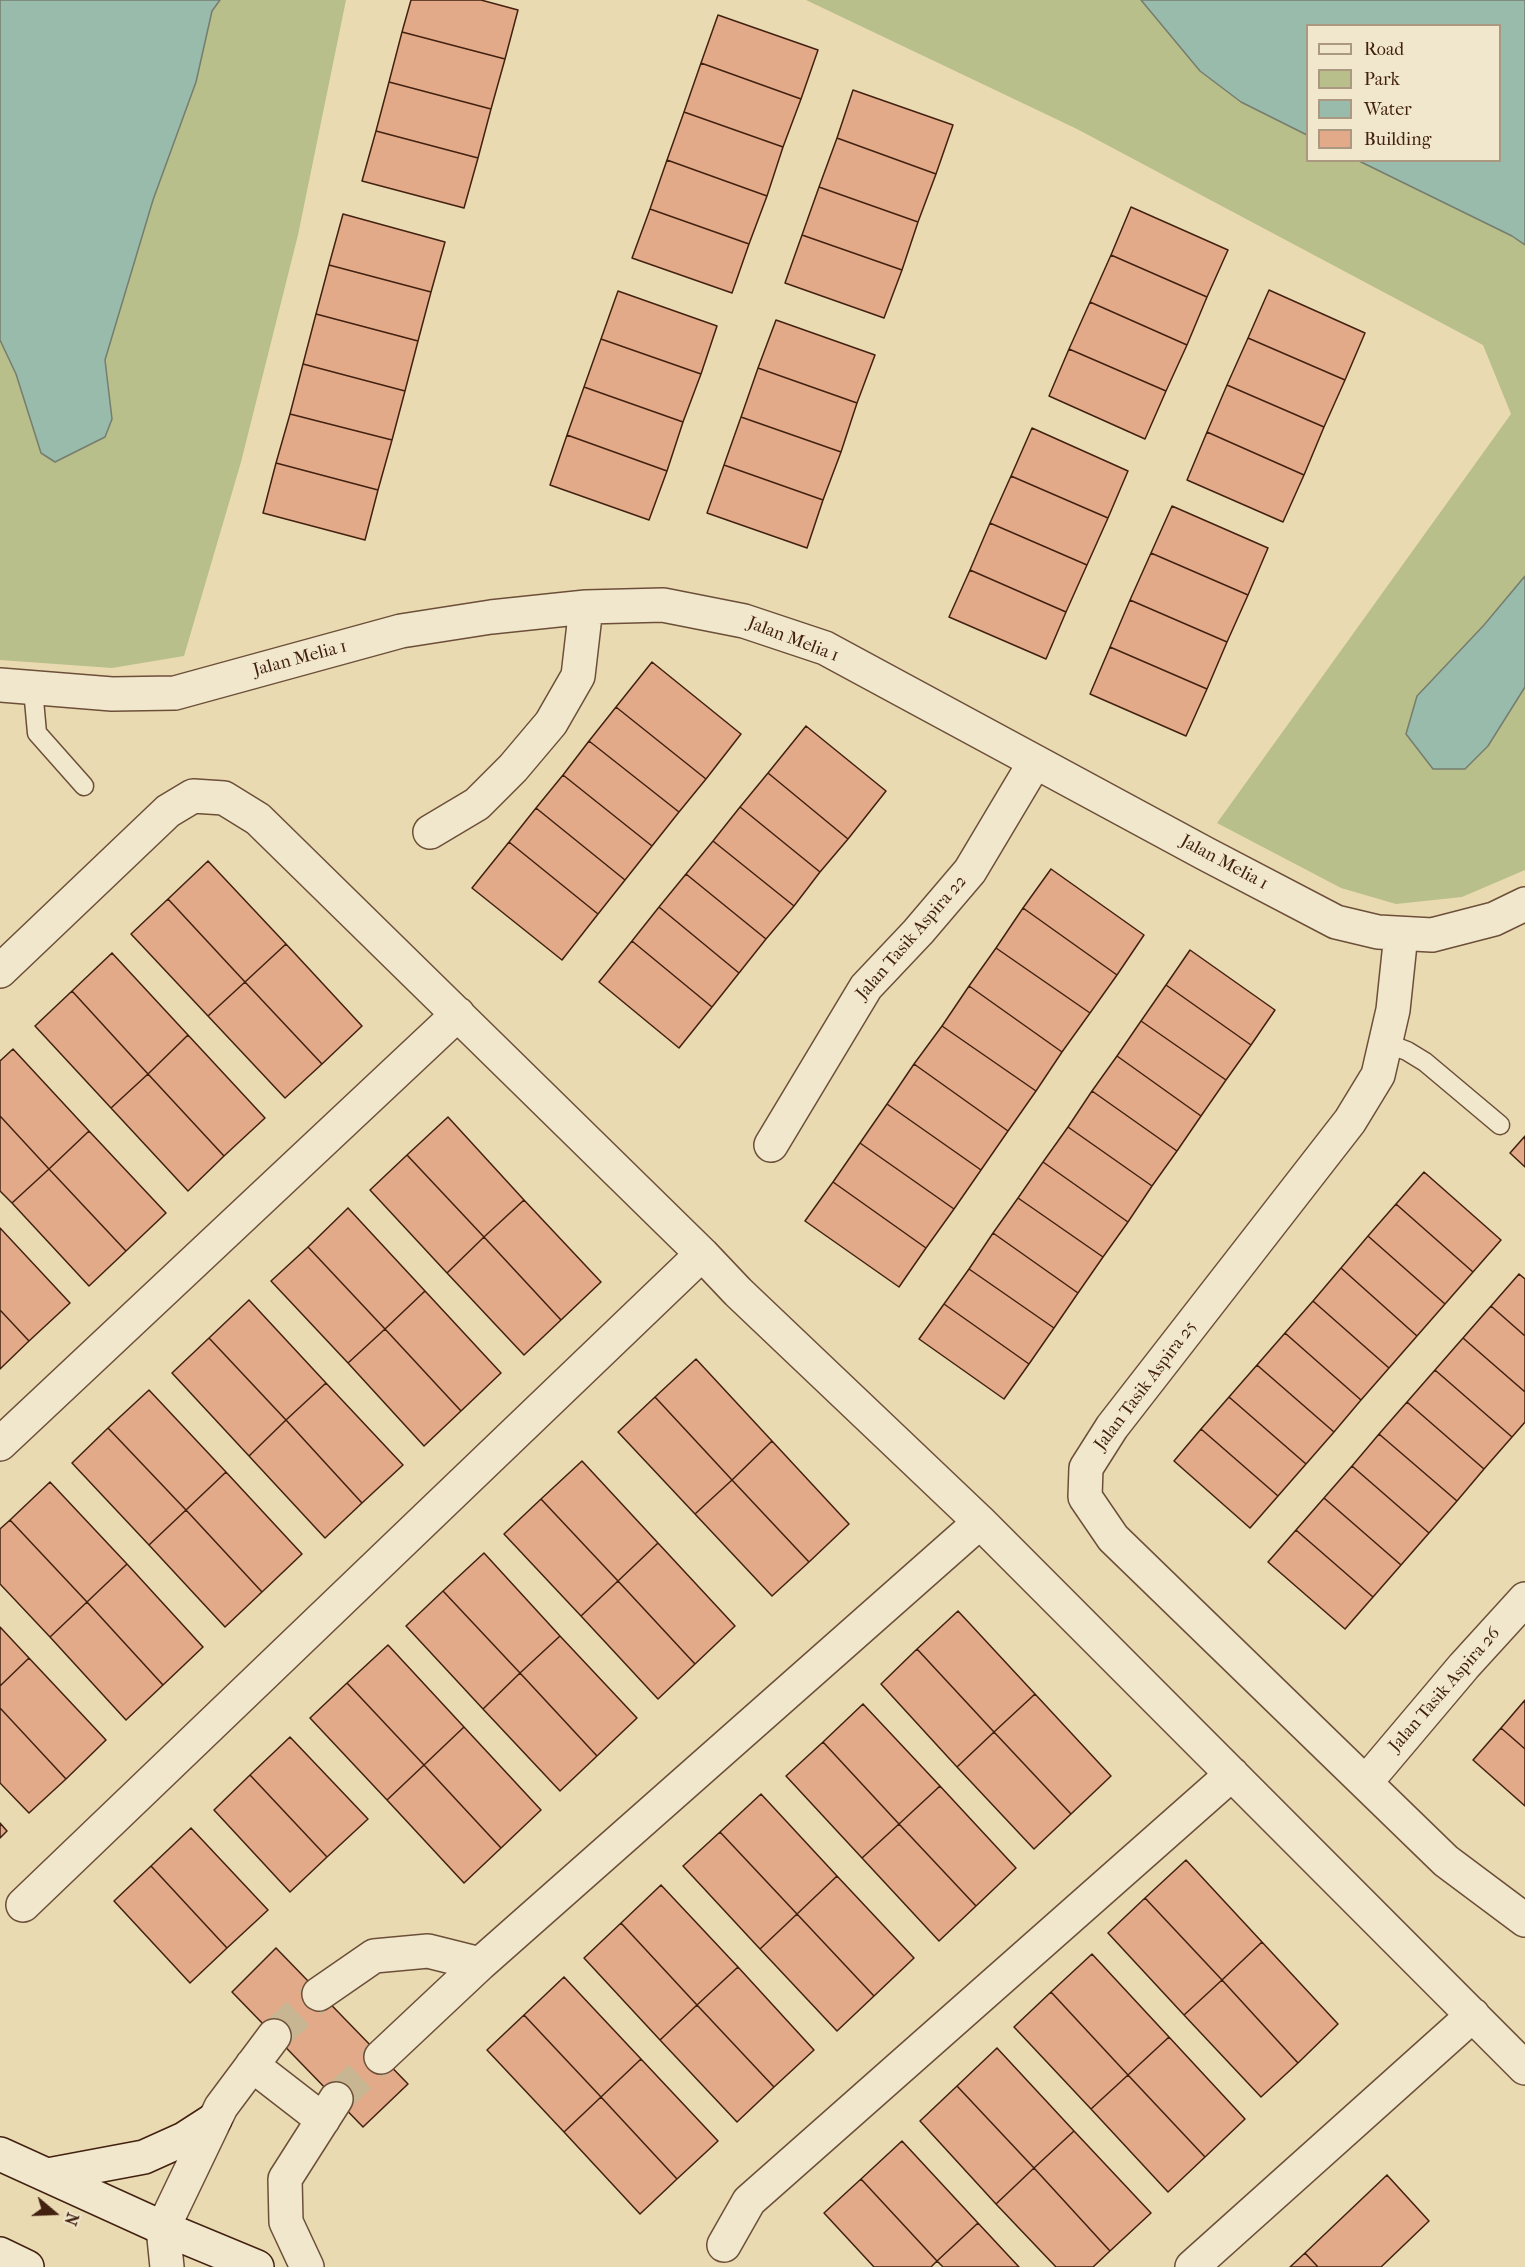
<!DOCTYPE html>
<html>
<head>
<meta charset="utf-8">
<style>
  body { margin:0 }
  #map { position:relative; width:1525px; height:2267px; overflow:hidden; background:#eadab1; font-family:"IM FELL French Canon",serif }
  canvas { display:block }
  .legend { position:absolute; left:1306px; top:24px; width:195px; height:138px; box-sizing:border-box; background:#f1e7cc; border:2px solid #ab9881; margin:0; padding:8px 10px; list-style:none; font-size:18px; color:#422111 }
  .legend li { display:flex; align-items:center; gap:12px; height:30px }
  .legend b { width:30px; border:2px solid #ab9881 }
  .north { position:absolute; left:24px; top:2183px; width:60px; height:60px; -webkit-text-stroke:4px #f1e7cc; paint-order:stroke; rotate:109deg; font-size:16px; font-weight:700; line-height:24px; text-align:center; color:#422111 }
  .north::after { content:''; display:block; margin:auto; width:21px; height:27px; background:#422111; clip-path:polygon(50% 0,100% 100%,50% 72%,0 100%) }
</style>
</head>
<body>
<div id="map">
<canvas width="1525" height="2267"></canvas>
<ul class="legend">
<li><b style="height:8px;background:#f1e7cc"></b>Road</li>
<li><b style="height:16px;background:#b8bf8a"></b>Park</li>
<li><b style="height:16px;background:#98bbac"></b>Water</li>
<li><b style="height:16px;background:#e2aa88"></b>Building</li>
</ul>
<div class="north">N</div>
</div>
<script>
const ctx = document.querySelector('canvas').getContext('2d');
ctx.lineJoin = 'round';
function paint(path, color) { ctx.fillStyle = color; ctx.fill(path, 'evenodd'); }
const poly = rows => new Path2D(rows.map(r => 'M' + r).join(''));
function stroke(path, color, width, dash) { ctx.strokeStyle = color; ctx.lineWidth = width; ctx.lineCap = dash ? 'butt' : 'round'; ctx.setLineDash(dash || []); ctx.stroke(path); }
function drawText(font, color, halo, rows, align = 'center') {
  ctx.font = font + ' "IM FELL French Canon",serif'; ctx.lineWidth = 4.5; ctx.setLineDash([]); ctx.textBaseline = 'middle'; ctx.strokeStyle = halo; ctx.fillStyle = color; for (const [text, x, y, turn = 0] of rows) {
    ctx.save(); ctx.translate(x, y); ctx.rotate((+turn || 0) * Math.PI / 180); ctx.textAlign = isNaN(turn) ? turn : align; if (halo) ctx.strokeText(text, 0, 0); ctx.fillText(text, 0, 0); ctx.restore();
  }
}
paint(poly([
  [0,0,346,0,298,235,241,462,184,656,112,668,0,660],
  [806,0,1525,0,1525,870,1462,897,1396,904,1341,888,1217,823,1511,414,1483,345,1077,129],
  [1308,26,1500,26,1500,160,1308,160]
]), '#b8bf8a');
const water = poly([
  [0,0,220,0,212,11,196,82,153,200,105,360,112,419,105,437,55,462,41,453,16,374,0,340,0,0],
  [1141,0,1525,0,1525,245,1512,236,1359,161,1500,160,1500,26,1308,26,1307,135,1241,102,1200,71,1141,0],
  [1525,576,1525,687,1488,746,1465,769,1433,769,1406,734,1417,696,1484,625,1525,576]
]);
paint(water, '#98bbac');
stroke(water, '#767d6e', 1.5);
const building = poly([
  [411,0,481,0,518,10,505,59,402,32,411,0],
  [718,15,818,50,801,99,701,63,718,15],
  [402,32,505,59,491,109,389,82,402,32],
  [701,63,801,99,783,147,684,112,701,63],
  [389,82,491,109,478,158,376,131,389,82],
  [853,90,953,125,936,174,837,138,853,90],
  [684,112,783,147,767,196,667,160,684,112],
  [376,131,478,158,464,208,362,181,376,131],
  [837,138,936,174,918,222,819,187,837,138],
  [667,160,767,196,749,244,650,209,667,160],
  [819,187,918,222,902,270,802,235,819,187],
  [1131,207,1228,250,1207,297,1111,255,1131,207],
  [650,209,749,244,732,293,632,258,650,209],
  [343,214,445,242,431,292,329,265,343,214],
  [802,235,902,270,884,318,785,283,802,235],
  [1111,255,1207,297,1187,345,1090,302,1111,255],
  [329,265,431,292,418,341,316,314,329,265],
  [1269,290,1365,333,1345,380,1248,338,1269,290],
  [618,291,717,326,701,374,601,339,618,291],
  [1090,302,1187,345,1166,391,1069,349,1090,302],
  [316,314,418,341,405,391,303,364,316,314],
  [776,320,875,355,857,403,758,368,776,320],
  [1248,338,1345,380,1324,427,1227,385,1248,338],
  [601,339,701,374,683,422,584,387,601,339],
  [1069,349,1166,391,1145,439,1049,396,1069,349],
  [303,364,405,391,392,440,290,414,303,364],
  [758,368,857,403,841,452,741,417,758,368],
  [1227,385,1324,427,1304,475,1207,432,1227,385],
  [584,387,683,422,667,471,567,435,584,387],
  [290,414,392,440,378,490,276,463,290,414],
  [741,417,841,452,823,500,724,465,741,417],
  [1032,428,1128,471,1108,518,1011,476,1032,428],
  [1207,432,1304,475,1283,522,1187,480,1207,432],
  [567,435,667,471,649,520,550,485,567,435],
  [276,463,378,490,365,540,263,513,276,463],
  [724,465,823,500,807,548,707,513,724,465],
  [1011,476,1108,518,1087,565,990,523,1011,476],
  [1172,506,1268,548,1248,595,1151,553,1172,506],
  [990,523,1087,565,1066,612,970,570,990,523],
  [1151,553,1248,595,1227,642,1130,600,1151,553],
  [970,570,1066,612,1046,659,949,617,970,570],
  [1130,600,1227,642,1207,689,1110,647,1130,600],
  [1110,647,1207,689,1186,736,1090,694,1110,647],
  [652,662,741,734,706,779,616,707,652,662],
  [616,707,706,779,679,812,589,741,616,707],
  [806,726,886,791,848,839,768,773,806,726],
  [589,741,679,812,652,846,563,775,589,741],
  [768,773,848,839,820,872,740,807,768,773],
  [563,775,652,846,625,880,536,808,563,775],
  [740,807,820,872,794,906,713,841,740,807],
  [536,808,625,880,598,914,509,842,536,808],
  [713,841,794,906,766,939,686,874,713,841],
  [509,842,598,914,562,960,472,888,509,842],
  [208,861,286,944,245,982,168,899,208,861],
  [1051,869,1144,935,1117,975,1023,908,1051,869],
  [686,874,766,939,739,973,659,907,686,874],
  [168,899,245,982,208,1016,131,934,168,899],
  [659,907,739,973,712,1007,632,941,659,907],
  [1023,908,1117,975,1090,1013,996,948,1023,908],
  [632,941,712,1007,679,1048,599,982,632,941],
  [286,944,362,1026,322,1064,245,982,286,944],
  [996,948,1090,1013,1062,1052,969,986,996,948],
  [1190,950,1275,1010,1251,1045,1166,985,1190,950],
  [112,953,188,1035,148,1074,72,991,112,953],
  [245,982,322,1064,285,1098,208,1016,245,982],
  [1166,985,1251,1045,1226,1080,1141,1021,1166,985],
  [969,986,1062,1052,1036,1091,942,1026,969,986],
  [72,991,148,1074,111,1108,35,1026,72,991],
  [1141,1021,1226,1080,1201,1116,1117,1056,1141,1021],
  [942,1026,1036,1091,1008,1131,914,1064,942,1026],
  [188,1035,265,1118,224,1156,148,1074,188,1035],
  [13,1049,89,1131,49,1169,0,1116,0,1061,13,1049],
  [1117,1056,1201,1116,1177,1151,1092,1091,1117,1056],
  [914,1064,1008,1131,981,1170,887,1104,914,1064],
  [148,1074,224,1156,188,1191,111,1108,148,1074],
  [1092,1091,1177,1151,1152,1186,1068,1127,1092,1091],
  [887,1104,981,1170,954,1209,860,1143,887,1104],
  [0,1116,49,1169,12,1203,0,1191,0,1116],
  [448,1117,524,1200,484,1237,407,1155,448,1117],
  [1068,1127,1152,1186,1128,1222,1043,1162,1068,1127],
  [89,1131,166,1213,126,1251,49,1169,89,1131],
  [1525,1136,1525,1167,1510,1153,1525,1136],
  [860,1143,954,1209,926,1248,833,1182,860,1143],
  [407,1155,484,1237,447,1273,370,1190,407,1155],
  [1043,1162,1128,1222,1103,1257,1018,1198,1043,1162],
  [49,1169,126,1251,89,1286,12,1203,49,1169],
  [1424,1172,1501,1240,1473,1272,1396,1204,1424,1172],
  [833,1182,926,1248,899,1287,805,1221,833,1182],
  [1018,1198,1103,1257,1078,1293,993,1233,1018,1198],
  [524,1200,601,1282,561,1320,484,1237,524,1200],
  [1396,1204,1473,1272,1445,1304,1368,1236,1396,1204],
  [348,1208,425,1291,385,1329,308,1247,348,1208],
  [0,1228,70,1303,29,1341,0,1310,0,1228],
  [993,1233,1078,1293,1054,1328,969,1269,993,1233],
  [1368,1236,1445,1304,1417,1336,1341,1268,1368,1236],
  [484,1237,561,1320,524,1355,447,1273,484,1237],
  [308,1247,385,1329,348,1363,271,1281,308,1247],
  [1341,1268,1417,1336,1389,1368,1313,1301,1341,1268],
  [969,1269,1054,1328,1029,1364,944,1304,969,1269],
  [1519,1274,1525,1279,1525,1336,1491,1306,1519,1274],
  [425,1291,501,1373,461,1411,385,1329,425,1291],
  [249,1300,326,1383,286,1420,209,1338,249,1300],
  [1313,1301,1389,1368,1361,1400,1285,1333,1313,1301],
  [944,1304,1029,1364,1004,1399,919,1339,944,1304],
  [1491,1306,1525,1336,1525,1392,1463,1338,1491,1306],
  [0,1310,29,1341,0,1369,0,1310],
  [385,1329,461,1411,424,1446,348,1363,385,1329],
  [1285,1333,1361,1400,1334,1432,1257,1365,1285,1333],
  [209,1338,286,1420,249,1456,172,1373,209,1338],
  [1463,1338,1525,1392,1525,1422,1512,1437,1435,1370,1463,1338],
  [696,1359,772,1441,732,1480,655,1397,696,1359],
  [1257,1365,1334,1432,1306,1464,1229,1397,1257,1365],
  [1435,1370,1512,1437,1484,1469,1407,1402,1435,1370],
  [326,1383,403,1465,362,1503,286,1420,326,1383],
  [149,1390,226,1472,186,1510,108,1428,149,1390],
  [655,1397,732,1480,695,1514,618,1432,655,1397],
  [1229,1397,1306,1464,1278,1496,1201,1429,1229,1397],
  [1407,1402,1484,1469,1457,1501,1379,1434,1407,1402],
  [286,1420,362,1503,325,1538,249,1456,286,1420],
  [108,1428,186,1510,149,1545,72,1463,108,1428],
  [1201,1429,1278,1496,1250,1528,1174,1461,1201,1429],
  [1379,1434,1457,1501,1429,1533,1352,1466,1379,1434],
  [772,1441,849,1524,809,1562,732,1480,772,1441],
  [582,1461,658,1543,618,1581,541,1499,582,1461],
  [1352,1466,1429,1533,1401,1565,1324,1498,1352,1466],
  [226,1472,302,1554,262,1592,186,1510,226,1472],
  [732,1480,809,1562,772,1596,695,1514,732,1480],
  [50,1482,127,1564,87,1602,10,1520,50,1482],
  [1324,1498,1401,1565,1373,1597,1296,1530,1324,1498],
  [541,1499,618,1581,581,1616,504,1534,541,1499],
  [186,1510,262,1592,225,1627,149,1545,186,1510],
  [10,1520,87,1602,50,1637,0,1584,0,1529,10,1520],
  [1296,1530,1373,1597,1345,1629,1268,1562,1296,1530],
  [658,1543,735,1626,695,1664,618,1581,658,1543],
  [484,1553,560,1636,520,1673,443,1591,484,1553],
  [127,1564,203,1647,163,1685,87,1602,127,1564],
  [618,1581,695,1664,658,1699,581,1616,618,1581],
  [443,1591,520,1673,483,1709,406,1626,443,1591],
  [87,1602,163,1685,126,1720,50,1637,87,1602],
  [958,1611,1035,1694,994,1732,917,1649,958,1611],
  [0,1627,29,1658,0,1686,0,1627],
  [560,1636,637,1718,597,1756,520,1673,560,1636],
  [388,1645,464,1727,424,1765,347,1683,388,1645],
  [917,1649,994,1732,957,1767,881,1684,917,1649],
  [29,1658,106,1740,66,1779,0,1708,0,1686,29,1658],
  [520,1673,597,1756,560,1791,483,1709,520,1673],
  [347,1683,424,1765,387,1800,310,1718,347,1683],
  [1035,1694,1111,1776,1071,1814,994,1732,1035,1694],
  [1525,1700,1525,1749,1501,1728,1525,1700],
  [863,1704,940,1786,899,1824,823,1742,863,1704],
  [0,1708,66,1779,29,1813,0,1783,0,1708],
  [464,1727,541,1810,501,1848,424,1765,464,1727],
  [1501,1728,1525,1749,1525,1806,1473,1760,1501,1728],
  [994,1732,1071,1814,1034,1849,957,1767,994,1732],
  [290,1737,368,1819,327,1857,250,1775,290,1737],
  [823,1742,899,1824,862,1858,786,1776,823,1742],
  [424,1765,501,1848,464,1883,387,1800,424,1765],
  [250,1775,327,1857,290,1892,214,1810,250,1775],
  [940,1786,1016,1868,976,1906,899,1824,940,1786],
  [761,1794,837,1876,797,1914,720,1832,761,1794],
  [0,1823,7,1831,0,1838,0,1823],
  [899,1824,976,1906,939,1941,862,1858,899,1824],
  [191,1828,268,1910,227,1948,151,1866,191,1828],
  [720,1832,797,1914,760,1949,683,1866,720,1832],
  [1186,1860,1262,1942,1222,1980,1145,1898,1186,1860],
  [151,1866,227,1948,190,1983,114,1901,151,1866],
  [837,1876,914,1958,874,1996,797,1914,837,1876],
  [661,1885,738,1967,697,2005,621,1923,661,1885],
  [1145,1898,1222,1980,1184,2015,1108,1933,1145,1898],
  [797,1914,874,1996,837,2031,760,1949,797,1914],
  [621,1923,697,2005,660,2040,584,1958,621,1923],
  [1262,1942,1338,2024,1298,2063,1222,1980,1262,1942],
  [276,1948,408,2084,363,2127,232,1992,276,1948],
  [1092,1954,1169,2037,1128,2075,1051,1992,1092,1954],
  [738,1967,814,2050,774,2087,697,2005,738,1967],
  [564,1977,641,2059,601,2097,524,2015,564,1977],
  [1222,1980,1298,2063,1261,2097,1184,2015,1222,1980],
  [1051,1992,1128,2075,1091,2109,1014,2027,1051,1992],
  [697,2005,774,2087,737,2122,660,2040,697,2005],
  [524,2015,601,2097,564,2132,487,2050,524,2015],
  [1169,2037,1245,2119,1205,2157,1128,2075,1169,2037],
  [997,2048,1074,2131,1034,2168,957,2086,997,2048],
  [641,2059,718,2141,677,2179,601,2097,641,2059],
  [1128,2075,1205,2157,1168,2192,1091,2109,1128,2075],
  [957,2086,1034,2168,996,2204,920,2121,957,2086],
  [601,2097,677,2179,640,2214,564,2132,601,2097],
  [1074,2131,1151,2213,1110,2251,1034,2168,1074,2131],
  [902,2141,978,2223,937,2261,861,2179,902,2141],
  [1034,2168,1110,2251,1093,2267,1056,2267,996,2204,1034,2168],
  [1387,2175,1429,2221,1381,2267,1318,2267,1305,2253,1387,2175],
  [861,2179,937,2261,931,2267,874,2267,824,2213,861,2179],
  [978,2223,1019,2267,943,2267,937,2261,978,2223],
  [1305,2253,1318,2267,1290,2267,1305,2253]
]);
paint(building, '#e2aa88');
stroke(building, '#422111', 1.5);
stroke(poly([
  [274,2036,319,1994],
  [336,2099,381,2057]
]), '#c8b591', 33, [33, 16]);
const service = poly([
  [33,689,37,733,84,786],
  [1386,1043,1407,1051,1425,1062,1500,1125]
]);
const minor = poly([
  [0,685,112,694,175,693,401,631,491,617,586,607,663,605,744,621,825,648,1206,854,1336,922,1378,932,1432,935,1494,919,1525,904],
  [430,832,477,804,513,768,551,723,578,676,586,607],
  [1401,934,1393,1010,1378,1075,1350,1121,1112,1427,1086,1468,1085,1497,1113,1538,1446,1861,1525,1920],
  [0,971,168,811,193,796,224,798,258,819,702,1254,738,1292,980,1522,1525,2068],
  [771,1145,866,987,918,932,970,871,1035,762],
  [0,1444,458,1014],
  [1366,1782,1464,1666,1525,1599],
  [23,1905,702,1254],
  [480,1964,980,1522],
  [319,1994,374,1956,428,1951,480,1964,381,2057],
  [252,2065,323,2120],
  [724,2245,749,2201,1232,1774],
  [167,2267,163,2228,221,2107,274,2036],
  [307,2267,286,2222,285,2179,336,2099],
  [1192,2267,1473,2015]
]);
const secondary = poly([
  [0,2154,163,2228,257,2267],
  [48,2175,144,2157,184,2139,215,2119],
  [0,2254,27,2267]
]);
stroke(service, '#6c4f39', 21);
stroke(minor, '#6c4f39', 36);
stroke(secondary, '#422111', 36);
stroke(service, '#f1e7cc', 18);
stroke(minor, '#f1e7cc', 33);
stroke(secondary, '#f1e7cc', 33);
drawText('18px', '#422111', '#f1e7cc', [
  ["Jalan Melia 1",793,640,21],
  ["Jalan Melia 1",300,659,-15],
  ["Jalan Melia 1",1224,863,28],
  ["Jalan Tasik Aspira 22",912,938,-49],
  ["Jalan Tasik Aspira 25",1146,1386,-53],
  ["Jalan Tasik Aspira 26",1445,1690,-49]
]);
</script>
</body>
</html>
